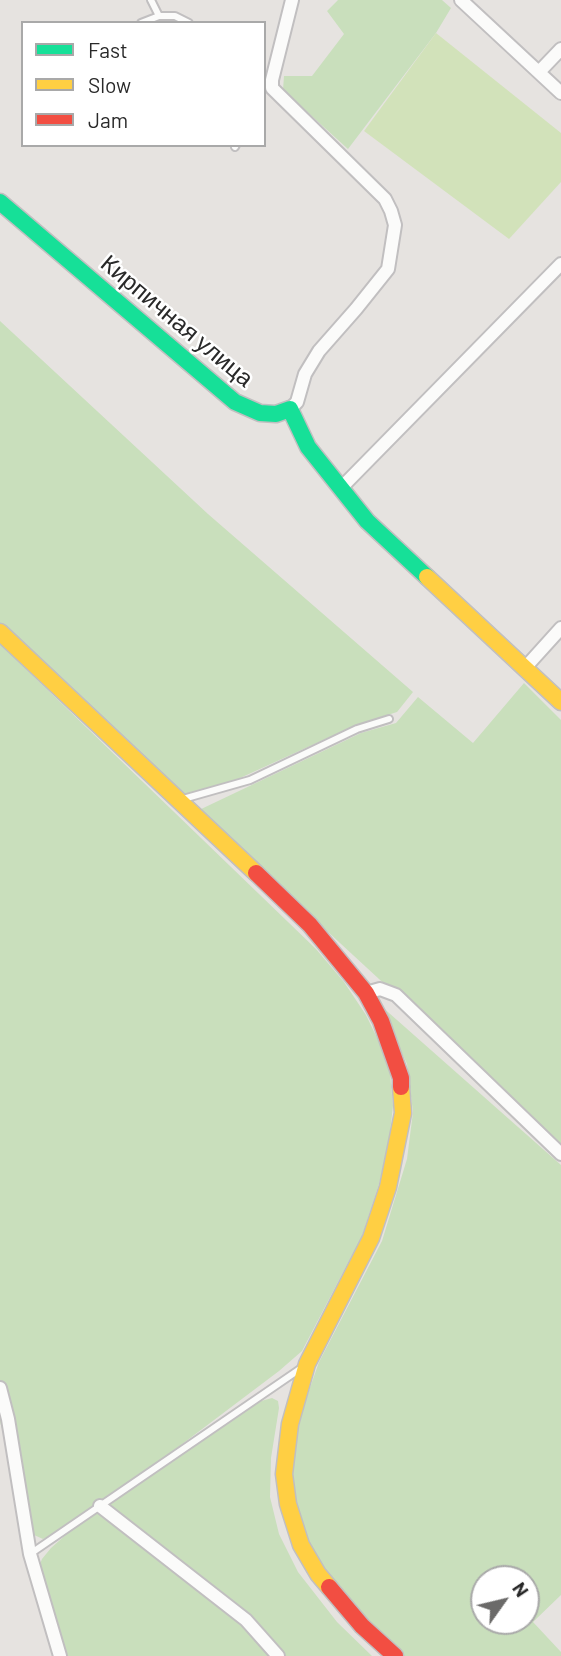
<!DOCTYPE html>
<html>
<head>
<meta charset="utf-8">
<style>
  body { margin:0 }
  #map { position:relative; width:561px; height:1656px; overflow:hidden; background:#e6e3e0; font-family:Barlow,sans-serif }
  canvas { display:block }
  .legend { position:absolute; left:21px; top:21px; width:245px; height:126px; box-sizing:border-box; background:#fff; border:2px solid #a9a9a9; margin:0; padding:9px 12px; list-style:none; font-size:21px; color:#292929 }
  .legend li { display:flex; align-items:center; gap:14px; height:35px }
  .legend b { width:35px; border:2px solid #a9a9a9 }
  .north { position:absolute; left:470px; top:1565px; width:70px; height:70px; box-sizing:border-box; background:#fff; border:2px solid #a9a9a9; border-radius:50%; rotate:56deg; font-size:19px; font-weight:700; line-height:28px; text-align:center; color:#292929 }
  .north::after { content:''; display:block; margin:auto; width:24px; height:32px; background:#6b6a69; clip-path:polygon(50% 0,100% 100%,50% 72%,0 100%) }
</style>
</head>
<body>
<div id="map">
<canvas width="561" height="1656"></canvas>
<ul class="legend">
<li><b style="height:9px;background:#16e098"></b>Fast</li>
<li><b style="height:9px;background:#ffcf43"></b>Slow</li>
<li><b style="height:9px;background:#f24e42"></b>Jam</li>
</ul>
<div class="north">N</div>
</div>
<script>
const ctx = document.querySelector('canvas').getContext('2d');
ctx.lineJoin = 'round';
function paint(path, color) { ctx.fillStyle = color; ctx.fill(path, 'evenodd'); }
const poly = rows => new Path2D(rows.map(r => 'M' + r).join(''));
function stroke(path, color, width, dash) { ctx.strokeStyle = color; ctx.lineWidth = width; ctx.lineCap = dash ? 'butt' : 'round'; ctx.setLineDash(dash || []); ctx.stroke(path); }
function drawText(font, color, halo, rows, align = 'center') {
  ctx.font = font + ' Barlow,sans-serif'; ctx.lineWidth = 5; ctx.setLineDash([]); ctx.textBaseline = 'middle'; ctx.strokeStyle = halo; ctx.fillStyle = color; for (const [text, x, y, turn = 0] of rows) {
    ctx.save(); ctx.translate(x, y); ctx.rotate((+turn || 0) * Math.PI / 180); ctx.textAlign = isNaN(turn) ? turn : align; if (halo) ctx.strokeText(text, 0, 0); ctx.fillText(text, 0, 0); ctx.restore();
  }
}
paint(poly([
  [338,0,442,0,451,8,436,33,348,149,283,90,284,76,312,76,344,34,327,11],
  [0,321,208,514,413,692,397,712,356,725,192,800,0,623],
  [0,644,316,949,344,982,366,1015,380,1044,390,1073,393,1106,389,1141,379,1184,362,1236,302,1351,279,1371,112,1497,261,1401,272,1398,278,1401,279,1408,271,1458,270,1497,279,1534,298,1572,337,1622,372,1656,62,1656,38,1569,42,1559,51,1548,95,1509,50,1536,43,1539,34,1535,0,1422],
  [524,683,561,720,561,1147,197,811,361,733,396,723,418,697,473,743],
  [380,1005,561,1165,561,1595,533,1622,561,1652,561,1656,404,1656,357,1612,310,1552,291,1497,294,1433,319,1362,382,1241,407,1159,413,1112,407,1064],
  [484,1579,526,1579,526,1621,484,1621]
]), '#c9dfbc');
paint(poly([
  [436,33,561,133,561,182,509,239,364,131]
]), '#d2e2ba');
const lane = poly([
  [151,0,159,16,175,16,189,23],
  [141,23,159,16],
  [235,147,236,145],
  [183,799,250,780,357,729,389,719],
  [30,1554,300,1369]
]);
const street = poly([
  [461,0,561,93],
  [539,72,561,49],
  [290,409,297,402,305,374,319,351,356,309,388,269,395,225,391,211,385,199,272,88,272,80,292,0],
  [342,487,561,264],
  [524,669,561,628],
  [366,993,380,989,396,995,561,1154],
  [0,1388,8,1419,30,1554,60,1656],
  [100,1506,246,1620,278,1656]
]);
const fast = poly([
  [0,202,235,402,260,413,276,414,290,409,308,447,367,521,427,577]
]);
const slow = poly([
  [427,577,561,702],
  [0,632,256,873],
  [329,1587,318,1574,301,1545,288,1504,284,1474,290,1424,307,1364,371,1238,388,1187,403,1113,401,1087]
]);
const jam = poly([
  [256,873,310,925,366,993,381,1021,401,1078,401,1087],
  [329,1587,362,1626,395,1656]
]);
stroke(lane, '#c1bfc0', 10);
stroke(street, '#c1bfc0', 16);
stroke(fast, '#c1bfc0', 19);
stroke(slow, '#c1bfc0', 19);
stroke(jam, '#c1bfc0', 19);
stroke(lane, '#fbfbfa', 6);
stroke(street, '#fbfbfa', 12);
stroke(fast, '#16e098', 16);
stroke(slow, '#ffcf43', 16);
stroke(jam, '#f24e42', 16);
drawText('24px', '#292929', '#fff', [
  ["Кирпичная улица",177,321,40]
]);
</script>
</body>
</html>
